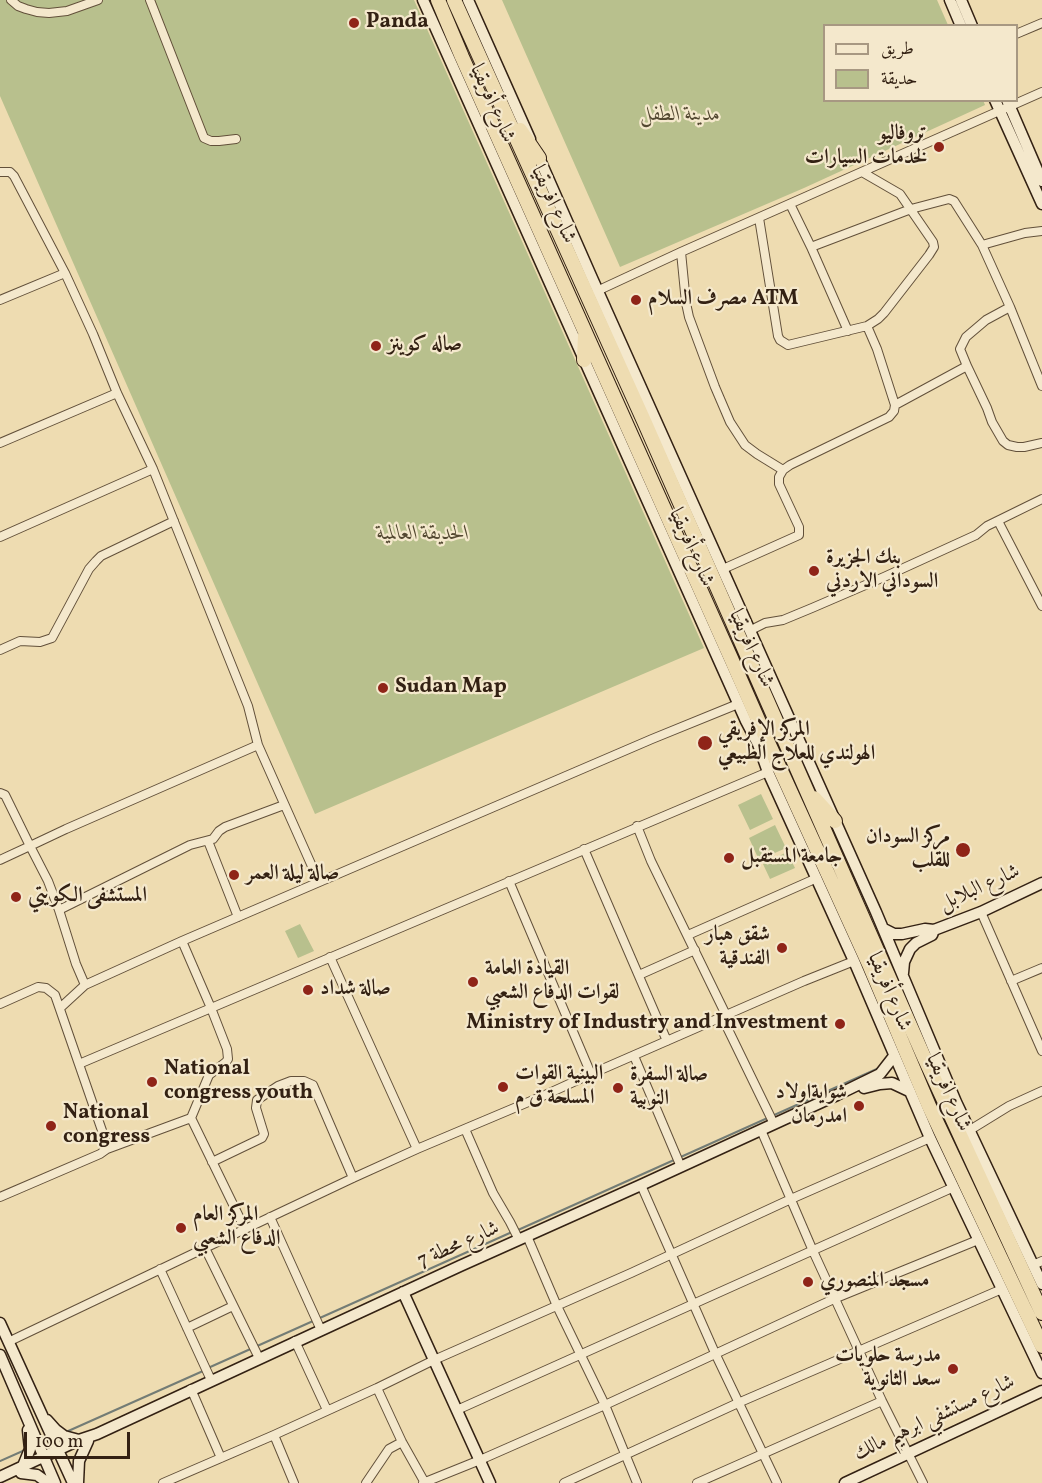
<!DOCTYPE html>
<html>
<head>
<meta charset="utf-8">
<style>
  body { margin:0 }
  #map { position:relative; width:1042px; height:1483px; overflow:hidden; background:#eedcb1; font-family:Vollkorn,Amiri,serif }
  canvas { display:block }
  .legend { position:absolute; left:823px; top:24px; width:195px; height:78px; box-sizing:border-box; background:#f4e8cc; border:2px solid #a79882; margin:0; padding:8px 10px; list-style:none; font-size:18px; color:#332113 }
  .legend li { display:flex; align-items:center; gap:12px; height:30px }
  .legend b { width:30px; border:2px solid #a79882 }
  .scale { position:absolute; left:24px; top:1432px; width:106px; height:27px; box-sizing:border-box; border:3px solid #332113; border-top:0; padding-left:8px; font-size:18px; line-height:21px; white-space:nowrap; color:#332113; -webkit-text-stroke:4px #f4e8cc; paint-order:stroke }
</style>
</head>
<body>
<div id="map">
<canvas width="1042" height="1483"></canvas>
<ul class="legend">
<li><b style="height:8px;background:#f4e8cc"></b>طريق</li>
<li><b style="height:16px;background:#b8c08d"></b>حديقة</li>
</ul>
<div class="scale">100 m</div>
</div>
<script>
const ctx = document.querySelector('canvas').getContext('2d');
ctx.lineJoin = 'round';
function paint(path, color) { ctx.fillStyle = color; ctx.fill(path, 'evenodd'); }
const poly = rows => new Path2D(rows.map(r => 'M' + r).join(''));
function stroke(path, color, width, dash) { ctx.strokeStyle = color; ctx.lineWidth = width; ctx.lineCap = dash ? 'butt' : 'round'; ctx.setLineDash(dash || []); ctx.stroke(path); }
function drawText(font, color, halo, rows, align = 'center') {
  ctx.font = font + ' Vollkorn,Amiri,serif'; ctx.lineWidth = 4.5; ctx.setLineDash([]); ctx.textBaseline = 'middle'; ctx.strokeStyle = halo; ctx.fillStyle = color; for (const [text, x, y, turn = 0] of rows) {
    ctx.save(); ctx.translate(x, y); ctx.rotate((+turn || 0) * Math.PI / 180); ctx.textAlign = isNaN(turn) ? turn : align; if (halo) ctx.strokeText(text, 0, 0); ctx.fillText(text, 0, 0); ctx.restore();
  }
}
paint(poly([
  [0,0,414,0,704,648,315,814,0,96],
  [502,0,937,0,948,25,824,26,824,100,983,100,985,105,804,188,620,267],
  [761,794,773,819,750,830,738,805],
  [775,825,786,848,759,860,749,838],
  [787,852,795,868,770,879,763,864],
  [300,924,314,951,298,958,285,931]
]), '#b8c08d');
stroke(poly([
  [518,1230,879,1068],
  [208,1368,512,1232],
  [66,1432,203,1371],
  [0,1461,25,1450]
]), '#737c75', 2);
const street = poly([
  [11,0,18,6,26,9,37,12,49,13,67,11,98,0],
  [150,0,204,138,211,141,219,141,236,139],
  [1016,34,1042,23],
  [0,172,10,172,14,176,65,273,93,334,117,393,153,469,248,706,258,745,319,882],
  [790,204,811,247,848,331],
  [759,218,778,336,780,340,788,345,867,326],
  [811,247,911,209,949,199,954,201,982,245],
  [681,252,686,303,689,317,715,387,730,422,745,445,757,454,783,470],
  [597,291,681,252,1042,92],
  [0,300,65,273],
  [1010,307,1042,386],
  [967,366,987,408,992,422,1003,441,1008,445,1017,447,1024,447,1042,443],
  [895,405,967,366,960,349,966,337,986,320,1010,307,982,245,1025,233,1042,231],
  [0,443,117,393],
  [998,521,1042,606],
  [0,537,153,469],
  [723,569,799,535,799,527,779,484,779,477,783,470,790,465,889,417,894,411,895,405,877,349,867,326,878,319,884,313,929,255,934,247,933,242,900,194,862,172],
  [751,630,765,623,783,620,812,608,884,577,976,535,987,526,1042,499],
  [0,650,20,641,40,642,52,638,89,569,96,561,101,556,174,521],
  [0,793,5,795,30,846,0,860],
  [637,826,651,861,726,1015],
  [208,841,238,917],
  [584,849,667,1041],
  [509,881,591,1074],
  [59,910,190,845,213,839,219,831,225,827,284,805],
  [981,912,1042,1051],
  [688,935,817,878],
  [330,957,417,1149],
  [639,975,695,950],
  [1011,981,1042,968],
  [85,985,76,964,59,910,48,881,30,846,66,829,258,745],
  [0,1004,38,987,46,988,55,995,107,1145,107,1149,100,1154,0,1197],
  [60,1008,85,985,182,941,652,739,738,704],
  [722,1017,774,1124],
  [634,1056,681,1167],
  [79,1064,768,772],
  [191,1118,245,1229],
  [465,1129,493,1193,510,1222,519,1240],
  [761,1130,813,1251,882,1401,923,1483],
  [970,1130,1009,1106,1042,1091],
  [107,1149,191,1118,209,1075,226,1062,228,1059,227,1049,211,1008,182,941],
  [212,1162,262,1138,264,1134,256,1108,257,1100,278,1086,291,1081,304,1081,313,1085,353,1178],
  [641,1185,715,1353,777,1483],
  [270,1217,321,1330],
  [527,1236,557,1306,605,1405,637,1483],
  [1033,1265,1042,1261],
  [160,1269,211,1380],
  [187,1328,233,1306],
  [295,1341,327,1410],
  [8,1342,205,1248],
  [259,1358,205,1248,353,1178,417,1149,545,1095,591,1074,804,981,854,961],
  [377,1388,402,1442,425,1483],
  [191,1389,221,1458],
  [457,1410,954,1187],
  [274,1435,294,1483],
  [163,1483,274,1435,377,1388,434,1360,631,1273,791,1199,930,1138],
  [366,1483,389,1449,402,1442],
  [423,1483,480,1460,605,1405,836,1298,978,1240],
  [564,1483,738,1403,1002,1289],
  [697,1483,882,1401]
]);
const secondary = poly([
  [423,0,746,721,758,744,768,772,854,961,930,1138,1042,1373],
  [468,0,530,139],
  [950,0,961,26],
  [961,0,972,26],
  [995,100,1042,204],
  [1007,100,1042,181],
  [537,153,592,278,876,912,956,1102,1042,1284],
  [884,929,894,934,902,934,925,929,934,930,981,912,1042,883],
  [903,973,904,962,910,949,916,943,932,935,934,930],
  [864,1088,880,1084,892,1083,909,1091],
  [403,1292,490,1483],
  [0,1323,73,1483],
  [0,1355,55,1483],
  [47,1420,56,1430,64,1436,79,1440],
  [23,1466,30,1449,28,1430],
  [21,1473,37,1475,48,1483],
  [0,1477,79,1440,97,1434,460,1266,641,1185,837,1095,880,1074,894,1056],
  [78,1483,79,1461,88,1441],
  [845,1483,1042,1391]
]);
const highway = poly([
  [438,0,462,57,730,656,766,738,869,964,929,1106,1042,1346],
  [454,0,644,421,924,1057,1042,1313],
  [520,130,539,158],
  [584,360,585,335],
  [814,798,835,821]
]);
stroke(street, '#62503a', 10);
stroke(secondary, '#332113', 13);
stroke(highway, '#332113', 16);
stroke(street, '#f4e8cc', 8);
stroke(secondary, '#f4e8cc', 10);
stroke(highway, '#eedcb1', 14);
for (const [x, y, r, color] of [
  [354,23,6,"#8f2418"],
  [939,147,6,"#8f2418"],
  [636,300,6,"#8f2418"],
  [376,346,6,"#8f2418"],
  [814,571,6,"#8f2418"],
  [383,688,6,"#8f2418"],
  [705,743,8,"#8f2418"],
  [963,850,8,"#8f2418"],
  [729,858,6,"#8f2418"],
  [234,875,6,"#8f2418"],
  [16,897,6,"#8f2418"],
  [782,948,6,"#8f2418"],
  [473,982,6,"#8f2418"],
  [308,990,6,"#8f2418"],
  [840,1024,6,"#8f2418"],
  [152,1082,6,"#8f2418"],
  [503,1087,6,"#8f2418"],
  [618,1088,6,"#8f2418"],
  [859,1106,6,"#8f2418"],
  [51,1126,6,"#8f2418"],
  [181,1228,6,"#8f2418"],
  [808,1282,6,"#8f2418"],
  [953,1369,6,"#8f2418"]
]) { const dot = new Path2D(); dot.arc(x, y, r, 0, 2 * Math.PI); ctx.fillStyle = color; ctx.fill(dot); stroke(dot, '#f4e8cc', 2); }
drawText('bold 21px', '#332113', '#f4e8cc', [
  ["Panda",366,23],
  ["تروفاليو",927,135,"right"],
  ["لخدمات السيارات",927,159,"right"],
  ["مصرف السلام ATM",648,300],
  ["صاله كوينز",388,346],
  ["بنك الجزيرة",826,559],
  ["السوداني الاردني",826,583],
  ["Sudan Map",395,688],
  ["المركز الإفريقي",718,731],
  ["الهولندي للعلاج الطبيعي",718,755],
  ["مركز السودان",950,838,"right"],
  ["للقلب",950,862,"right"],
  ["جامعة المستقبل",741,858],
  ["صالة ليلة العمر",246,875],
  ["المستشفى الكويتي",28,897],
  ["شقق هبار",770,936,"right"],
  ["الفندقية",770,960,"right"],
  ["القيادة العامة",485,970],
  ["لقوات الدفاع الشعبي",485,994],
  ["صالة شداد",320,990],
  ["Ministry of Industry and Investment",828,1024,"right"],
  ["National",164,1070],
  ["congress youth",164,1094],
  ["البينية القوات",515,1075],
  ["المسلحة ق م",515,1099],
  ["صالة السفرة",630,1076],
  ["النوبية",630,1100],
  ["شوايةاولاد",847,1094,"right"],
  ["امدرمان",847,1118,"right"],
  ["National",63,1114],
  ["congress",63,1138],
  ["المركز العام",193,1216],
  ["الدفاع الشعبي",193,1240],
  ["مسجد المنصوري",820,1282],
  ["مدرسة حلويات",941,1357,"right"],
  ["سعد الثانوية",941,1381,"right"]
], 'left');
drawText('21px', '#332113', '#f4e8cc', [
  ["شارع أفريقيا",491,104,66],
  ["شارع افريقيا",552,205,66],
  ["شارع أفريقيا",690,548,66],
  ["شارع افريقيا",750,649,66],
  ["شارع البلابل",980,889,-24],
  ["شارع أفريقيا",888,992,67],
  ["شارع افريقيا",947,1093,66],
  ["شارع محطة 7",459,1246,-24],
  ["شارع مستشفي ابرهيم مالك",935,1419,-25]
]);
drawText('italic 21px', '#544932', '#f4e8cc', [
  ["مدينة الطفل",680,116],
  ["الحديقة العالمية",423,535]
]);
</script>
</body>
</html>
